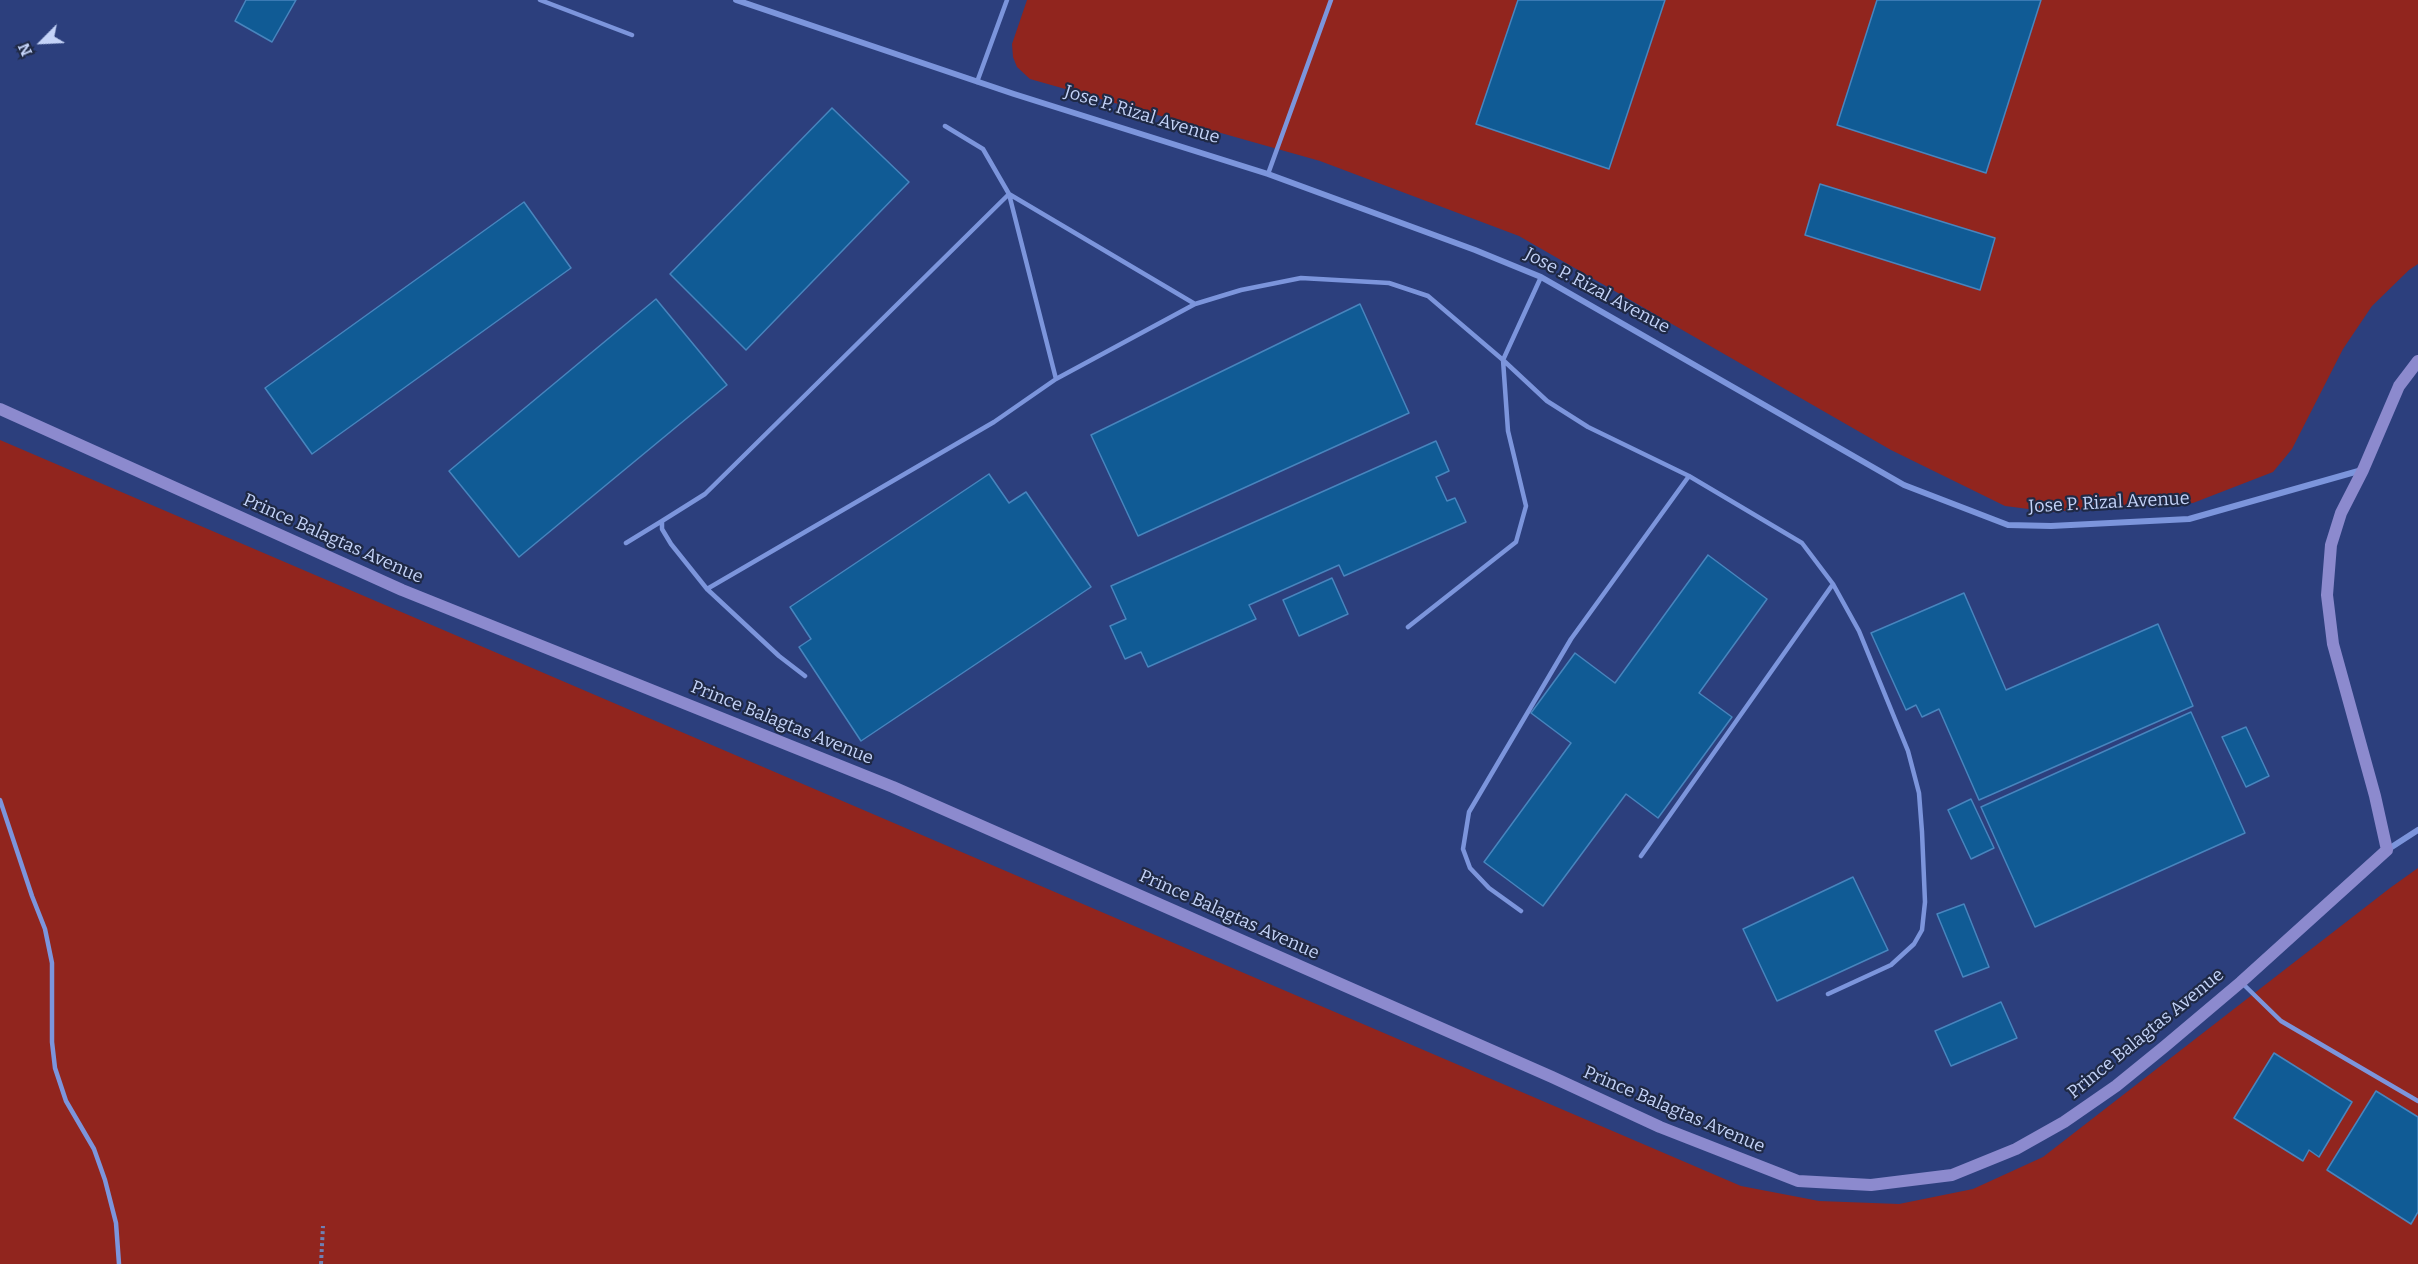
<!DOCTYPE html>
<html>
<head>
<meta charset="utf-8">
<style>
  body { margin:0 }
  #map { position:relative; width:2418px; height:1264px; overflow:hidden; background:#2c3f7d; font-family:Bitter,serif }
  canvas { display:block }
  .north { position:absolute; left:12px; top:12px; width:60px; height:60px; -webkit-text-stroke:4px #1f2945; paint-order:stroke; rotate:246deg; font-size:16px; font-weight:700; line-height:24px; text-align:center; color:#c4d3f8 }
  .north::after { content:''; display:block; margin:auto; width:21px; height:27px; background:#c4d3f8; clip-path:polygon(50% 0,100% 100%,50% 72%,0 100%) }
</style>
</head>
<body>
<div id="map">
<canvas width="2418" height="1264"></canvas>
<div class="north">N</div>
</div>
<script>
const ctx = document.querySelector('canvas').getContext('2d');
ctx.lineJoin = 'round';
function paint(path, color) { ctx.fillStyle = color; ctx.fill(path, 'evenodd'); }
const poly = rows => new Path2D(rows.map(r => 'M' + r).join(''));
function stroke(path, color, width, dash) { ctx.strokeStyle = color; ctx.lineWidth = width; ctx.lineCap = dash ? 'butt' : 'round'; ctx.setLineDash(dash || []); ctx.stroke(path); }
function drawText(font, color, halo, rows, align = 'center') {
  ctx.font = font + ' Bitter,serif'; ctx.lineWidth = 4.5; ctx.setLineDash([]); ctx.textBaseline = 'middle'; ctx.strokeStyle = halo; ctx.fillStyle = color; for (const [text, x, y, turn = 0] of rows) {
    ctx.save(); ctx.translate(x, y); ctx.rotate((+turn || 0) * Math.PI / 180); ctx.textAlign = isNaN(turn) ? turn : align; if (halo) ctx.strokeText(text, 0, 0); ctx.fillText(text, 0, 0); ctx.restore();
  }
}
paint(poly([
  [1027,0,2418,0,2418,264,2409,270,2372,306,2343,349,2292,449,2273,472,2193,503,2105,507,2052,512,2005,506,1891,450,1519,236,1320,161,1030,79,1017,67,1013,57,1012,44],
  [0,440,1741,1186,1819,1201,1899,1204,1973,1189,2043,1157,2390,888,2418,868,2418,1264,0,1264]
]), '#91251e');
const building = poly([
  [246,0,296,0,272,42,235,21,246,0],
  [1518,0,1665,0,1609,169,1476,124,1518,0],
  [1877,0,2041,0,1986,173,1837,125,1877,0],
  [832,108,909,182,746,350,670,274,832,108],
  [1820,184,1995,238,1980,290,1805,235,1820,184],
  [524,202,571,268,312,454,265,388,524,202],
  [656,299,727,385,519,557,449,471,656,299],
  [1360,304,1409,413,1138,536,1091,435,1360,304],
  [1436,441,1449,471,1436,477,1447,501,1455,498,1466,522,1344,576,1339,565,1249,605,1256,619,1148,667,1141,652,1125,659,1110,626,1126,619,1111,586,1436,441],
  [989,474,1009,503,1026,492,1091,587,861,741,799,647,811,639,790,607,989,474],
  [1708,555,1767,599,1699,693,1732,717,1658,818,1626,794,1543,906,1484,862,1571,743,1531,713,1575,653,1615,683,1708,555],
  [1332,578,1348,614,1299,636,1283,600,1332,578],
  [1964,593,2006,690,2158,624,2193,706,1979,800,1939,709,1922,717,1916,705,1906,710,1871,633,1964,593],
  [2191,712,2245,833,2035,927,1981,807,2191,712],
  [2246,727,2269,776,2246,787,2222,737,2246,727],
  [1971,799,1994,848,1971,859,1948,810,1971,799],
  [1853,877,1888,950,1777,1001,1743,929,1853,877],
  [1964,904,1989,967,1963,977,1937,914,1964,904],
  [2001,1002,2017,1038,1951,1066,1935,1031,2001,1002],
  [2274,1053,2352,1102,2319,1157,2309,1150,2303,1161,2234,1118,2274,1053],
  [2376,1091,2418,1117,2418,1212,2411,1224,2327,1170,2376,1091]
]);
paint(building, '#105b95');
stroke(building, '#4885be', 1.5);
stroke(poly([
  [321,1264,323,1226]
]), '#6f80b3', 4, [3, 3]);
stroke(poly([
  [540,0,632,35],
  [977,82,1007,0],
  [1268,174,1331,0],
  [1541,277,1503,360,1547,401,1588,427,1689,476,1802,543,1833,584,1859,631,1908,751,1919,793,1922,832,1925,902,1922,930,1914,944,1891,965,1828,994],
  [1056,379,1009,194,1195,304],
  [626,543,662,521],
  [707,589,994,422,1056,379,1195,304,1241,290,1301,278,1389,283,1428,296,1503,360,1508,431,1526,506,1516,542,1408,627],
  [805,676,779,656,707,589,671,544,662,529,662,521,705,494,1009,194,983,149,945,126],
  [0,800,32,896,45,929,52,963,52,1042,55,1068,66,1101,94,1149,105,1180,116,1223,119,1264],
  [1641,856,1833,584],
  [1521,911,1489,888,1470,868,1463,849,1469,812,1571,639,1689,476],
  [2242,983,2281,1021,2418,1101]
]), '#7c95dc', 4.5);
stroke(poly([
  [736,0,1014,94,1268,174,1475,250,1541,277,1904,485,2008,525,2051,526,2189,519,2362,470],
  [2387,850,2418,830]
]), '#7c95dc', 6);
stroke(poly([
  [0,409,402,590,893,787,1552,1077,1660,1127,1798,1181,1871,1185,1952,1175,2016,1149,2064,1122,2116,1086,2164,1047,2241,982,2387,850,2375,796,2333,644,2327,595,2331,545,2341,513,2363,470,2399,386,2418,361]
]), '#8c8ace', 12);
drawText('18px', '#c4d3f8', '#1f2945', [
  ["Jose P. Rizal Avenue",1142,115,17],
  ["Jose P. Rizal Avenue",1597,291,28],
  ["Jose P. Rizal Avenue",2109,503,-3],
  ["Prince Balagtas Avenue",333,539,24],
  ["Prince Balagtas Avenue",782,723,22],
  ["Prince Balagtas Avenue",1229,915,24],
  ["Prince Balagtas Avenue",2146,1034,-39],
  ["Prince Balagtas Avenue",1674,1110,23]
]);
</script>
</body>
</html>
